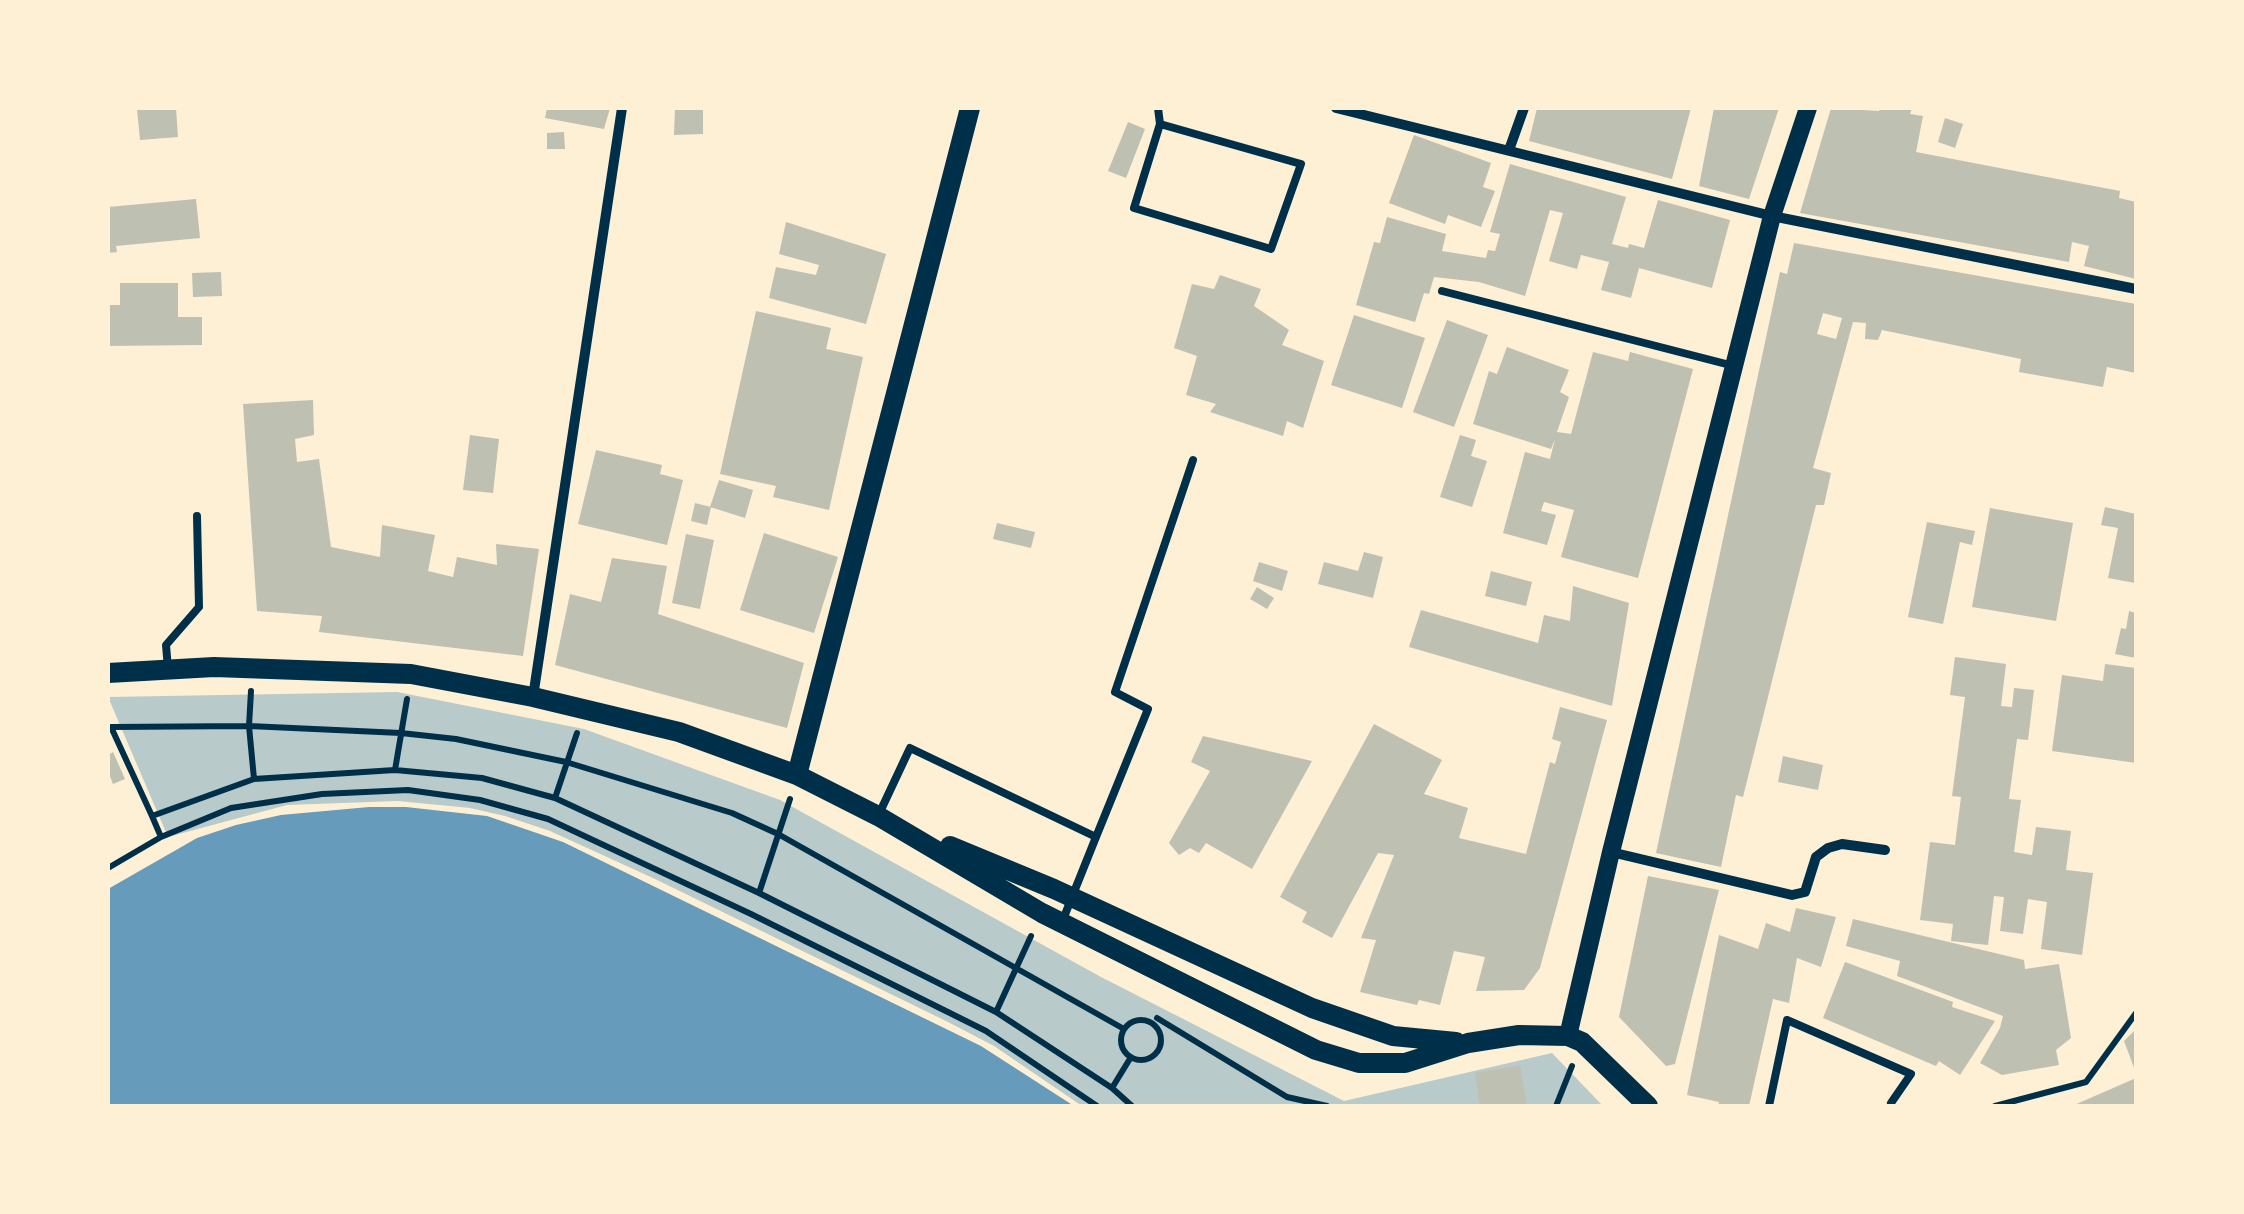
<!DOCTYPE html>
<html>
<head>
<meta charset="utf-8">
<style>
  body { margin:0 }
  #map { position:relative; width:2244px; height:1214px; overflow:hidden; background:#fdf0d5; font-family:Overpass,sans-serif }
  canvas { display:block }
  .frame { position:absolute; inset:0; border:110px solid #fdf0d5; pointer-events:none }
</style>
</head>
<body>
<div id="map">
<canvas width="2244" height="1214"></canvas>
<div class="frame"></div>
</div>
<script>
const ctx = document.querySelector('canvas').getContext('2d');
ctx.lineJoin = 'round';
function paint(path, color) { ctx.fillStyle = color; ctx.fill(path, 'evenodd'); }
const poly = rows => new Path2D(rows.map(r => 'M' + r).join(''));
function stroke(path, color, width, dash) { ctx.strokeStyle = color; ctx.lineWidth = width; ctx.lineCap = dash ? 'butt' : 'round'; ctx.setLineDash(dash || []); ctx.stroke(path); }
paint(poly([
  [397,692,584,729,780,800,1101,977,1344,1101,1552,1053,1603,1106,1082,1106,994,1046,948,1022,655,879,550,831,505,816,470,808,398,801,287,805,168,837,108,697]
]), '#b9caca');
paint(poly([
  [369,807,406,807,487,816,563,842,981,1046,1074,1106,108,1106,108,889,197,838,236,825,281,815]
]), '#669bbc');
paint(poly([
  [176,108,178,137,140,140,137,109],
  [547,108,610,108,604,129,545,118],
  [675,108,703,108,703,134,674,135],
  [1537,108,1691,108,1672,179,1529,141],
  [1714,108,1779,108,1749,199,1699,186],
  [1831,108,1879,111,1880,108,1912,108,1910,114,1923,116,1916,152,2120,191,2119,198,2136,202,2136,279,2084,266,2089,246,2072,242,2069,262,1800,213],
  [1945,118,1963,124,1955,148,1938,142],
  [1128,122,1145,129,1126,178,1108,171],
  [564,132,565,149,547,149,547,133],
  [1414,135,1491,163,1483,187,1495,191,1481,227,1448,215,1445,224,1389,203],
  [1510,164,1626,197,1612,244,1628,248,1629,244,1644,248,1658,200,1730,220,1712,288,1639,268,1631,298,1601,290,1609,262,1581,255,1577,269,1549,261,1563,213,1550,210,1525,296,1479,282,1434,277,1429,294,1424,293,1415,322,1356,305,1374,242,1380,243,1387,217,1446,234,1442,251,1486,258,1488,250,1495,251,1500,234,1490,232],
  [196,199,200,238,116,246,117,252,108,253,108,207],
  [786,222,886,254,866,324,769,298,776,267,816,275,819,265,779,254],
  [1794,243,2136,304,2136,373,2107,367,2103,387,2019,372,2021,359,1882,330,1878,340,1865,339,1866,323,1853,322,1813,468,1831,473,1824,505,1816,505,1743,797,1736,795,1721,867,1656,853,1780,272,1787,274],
  [1823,313,1842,318,1836,339,1817,334],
  [221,272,222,296,193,297,192,273],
  [1220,275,1261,289,1254,306,1289,330,1282,345,1324,361,1303,428,1287,421,1283,436,1210,412,1216,404,1186,395,1197,356,1174,348,1192,284,1214,289],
  [120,283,178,283,178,317,202,317,202,345,108,346,108,305,120,305],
  [756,311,831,328,826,349,863,357,829,510,773,497,776,486,720,474],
  [1354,315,1425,338,1402,408,1331,385],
  [1447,320,1488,335,1454,427,1413,412],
  [1507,347,1569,370,1560,392,1569,397,1557,432,1571,434,1593,352,1628,361,1630,352,1693,369,1638,578,1561,557,1574,510,1544,502,1541,511,1556,515,1547,545,1503,533,1525,452,1550,459,1555,439,1551,449,1473,424,1489,371,1497,374],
  [313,400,314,435,295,439,297,462,319,459,331,547,380,557,382,525,435,535,428,571,453,577,457,557,497,565,496,544,539,549,523,656,319,632,322,616,257,611,243,404],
  [470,435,499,439,493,493,463,490],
  [1460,435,1476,440,1471,456,1487,461,1472,507,1440,497],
  [596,450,662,465,660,474,683,480,667,545,578,524],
  [719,480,753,490,745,518,710,507],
  [695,503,711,507,707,525,691,521],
  [2105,507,2136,514,2135,583,2108,578,2118,528,2101,525],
  [1990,508,2073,523,2056,621,1972,607],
  [1927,522,1975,531,1972,545,1960,542,1943,624,1908,617],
  [997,523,1035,532,1031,548,993,539],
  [764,533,838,557,814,633,740,610],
  [686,534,714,540,700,609,672,603],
  [1364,552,1383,557,1373,598,1318,584,1324,562,1358,571],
  [612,558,667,566,658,614,804,663,787,728,555,665,570,594,601,602],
  [1259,562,1288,571,1282,591,1253,581],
  [1491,571,1532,582,1526,606,1485,596],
  [1573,586,1629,603,1612,706,1409,647,1421,610,1538,643,1544,615,1570,621],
  [1257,587,1274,598,1267,609,1250,599],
  [2129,611,2136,613,2136,658,2115,654,2121,628,2126,629],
  [1955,657,2006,664,2001,706,2012,707,2014,688,2034,690,2028,740,2017,739,2009,799,2021,800,2014,852,2032,855,2036,827,2071,831,2066,870,2093,873,2082,955,2041,949,2047,902,2028,899,2023,934,2000,931,2004,897,1994,896,1988,945,1951,941,1953,924,1920,920,1930,842,1955,845,1961,797,1952,796,1965,697,1950,695],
  [2105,664,2136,668,2136,763,2052,751,2062,675,2103,681],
  [1560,707,1607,720,1540,968,1524,990,1476,991,1485,957,1454,951,1440,1005,1419,1000,1417,1005,1360,992,1376,940,1361,938,1394,855,1378,853,1332,938,1302,922,1307,912,1280,897,1374,724,1442,760,1424,794,1468,808,1459,838,1526,854,1550,762,1555,764,1561,742,1552,739],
  [1203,736,1312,761,1252,869,1206,843,1199,853,1190,848,1179,855,1169,843,1210,771,1191,762],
  [113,752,125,779,113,784,108,771,108,755],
  [1783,756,1823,765,1818,790,1778,782],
  [1648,876,1719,890,1675,1064,1666,1066,1619,1017],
  [1796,908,1836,917,1821,967,1797,958,1789,1003,1773,999,1749,1106,1718,1106,1719,1102,1687,1095,1719,935,1758,949,1766,923,1790,932],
  [1853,919,2024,960,2025,969,2059,964,2071,1038,2056,1050,2059,1065,2002,1075,1980,1063,2000,1028,2003,1016,1897,976,1900,961,1846,946],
  [1845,962,1953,1002,1952,1007,1995,1021,1960,1075,1939,1061,1936,1066,1823,1018],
  [2136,1029,2136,1073,2124,1041],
  [1520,1065,1527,1106,1480,1106,1475,1073],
  [2136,1078,2136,1106,2072,1106]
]), '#bec0b2');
stroke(poly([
  [251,691,249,726,254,779],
  [395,770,407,699],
  [555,798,577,733],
  [152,816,161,837],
  [108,868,161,837,231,808,322,794,408,790,480,800,548,819,751,914,986,1031,1097,1106],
  [759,893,790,799],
  [996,1012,1031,936],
  [1157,1018,1287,1097,1327,1106],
  '1121 1040a20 20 0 1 1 40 0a20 20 0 1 1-40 0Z',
  [1124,1029,778,834,732,813,566,762,456,739,401,733,249,726,111,727,152,816,254,779,395,770,482,778,555,798,759,893,996,1012,1112,1088,1132,1106],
  [1112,1088,1131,1057],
  [1556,1106,1572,1066],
  [1995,1106,2086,1082,2136,1013]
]), '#003049', 6);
stroke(poly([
  [1158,108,1160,124,1134,208,1271,249,1301,164,1160,124],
  [1442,291,1734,366],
  [168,669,166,645,199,607,197,516],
  [879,814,910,748,1096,837,1062,922],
  [1096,837,1148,709,1115,692,1193,460],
  [1769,1106,1787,1020,1911,1074,1891,1103]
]), '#003049', 8);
stroke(poly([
  [1336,108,1772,216,2136,289],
  [1509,150,1524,108],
  [533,697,622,108],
  [1611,852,1792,895,1805,892,1816,857,1828,848,1842,844,1885,850]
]), '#003049', 10);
stroke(poly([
  [1568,1036,1611,852,1772,216,1808,108]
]), '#003049', 18);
stroke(poly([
  [108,673,214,667,411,674,533,697,679,732,797,775,878,816,1042,913,1316,1050,1359,1063,1405,1063,1468,1043,1519,1035,1568,1036,1582,1042,1648,1106],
  [797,775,970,108],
  [950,846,1054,889,1312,1008,1393,1036,1456,1042]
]), '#003049', 20);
</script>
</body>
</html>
